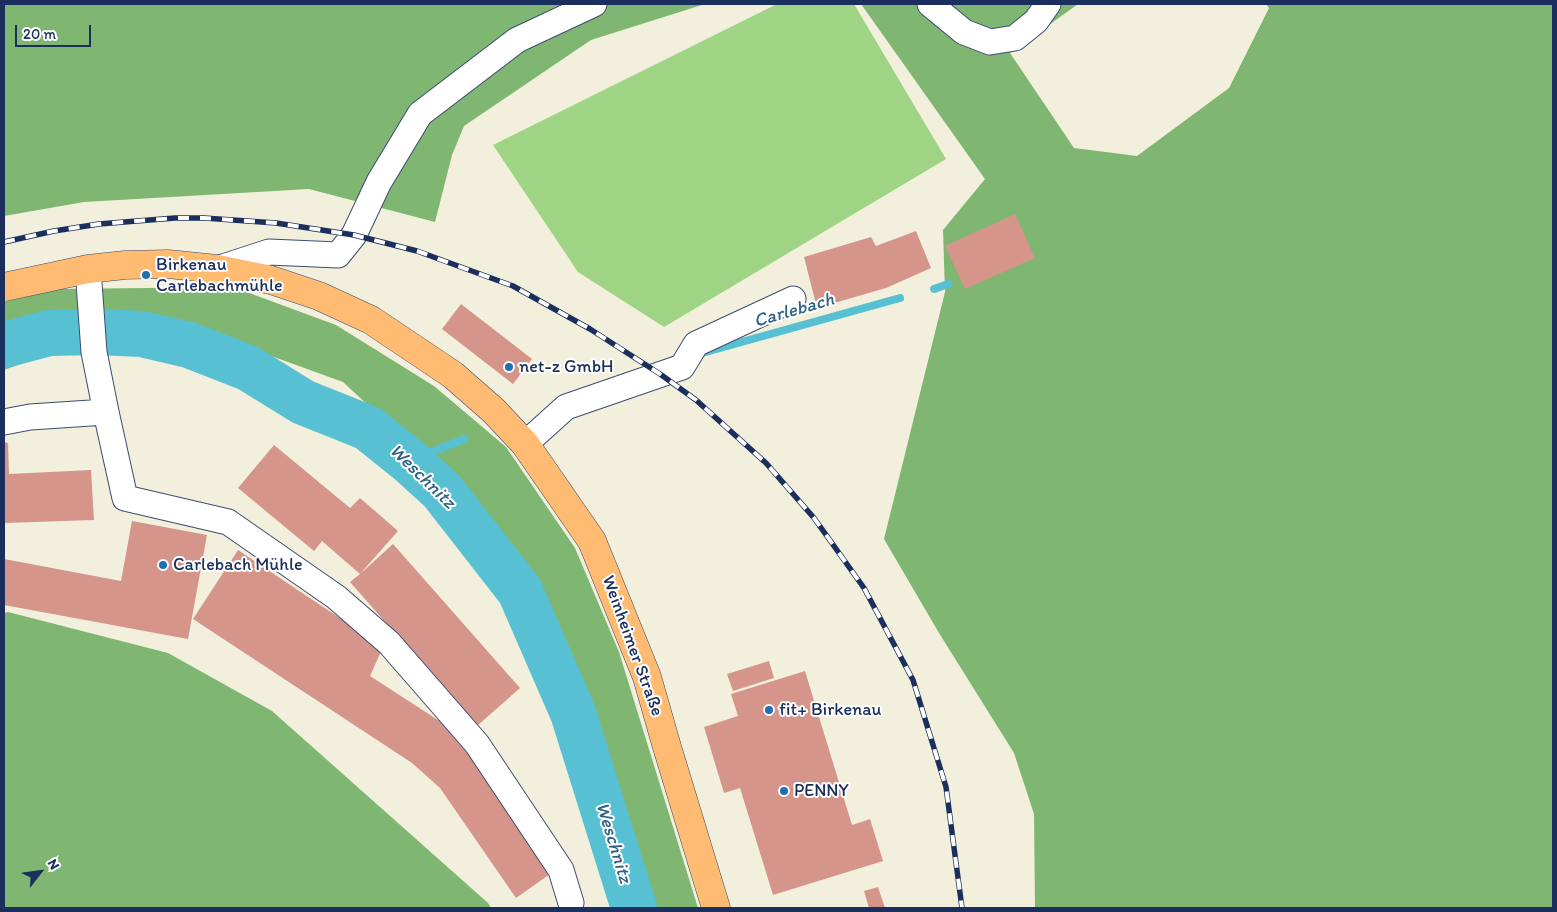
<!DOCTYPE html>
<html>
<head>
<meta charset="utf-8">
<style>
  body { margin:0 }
  #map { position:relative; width:1557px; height:912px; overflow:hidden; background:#f2efdc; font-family:Itim,sans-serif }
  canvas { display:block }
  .frame { position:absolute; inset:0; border:5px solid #1b2f5e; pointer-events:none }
  .north { position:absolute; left:15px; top:847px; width:50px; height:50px; -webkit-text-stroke:4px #fff; paint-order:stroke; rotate:60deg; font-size:14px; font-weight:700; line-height:20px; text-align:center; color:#1b2f5e }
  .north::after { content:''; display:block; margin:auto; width:18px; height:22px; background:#1b2f5e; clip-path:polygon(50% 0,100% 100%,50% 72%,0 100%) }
  .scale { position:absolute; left:15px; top:25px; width:76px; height:22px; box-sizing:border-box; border:2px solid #1b2f5e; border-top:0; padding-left:6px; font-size:15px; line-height:18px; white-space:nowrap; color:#1b2f5e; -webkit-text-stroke:4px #fff; paint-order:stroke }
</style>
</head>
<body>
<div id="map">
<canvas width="1557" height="912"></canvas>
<div class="frame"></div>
<div class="north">N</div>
<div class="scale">20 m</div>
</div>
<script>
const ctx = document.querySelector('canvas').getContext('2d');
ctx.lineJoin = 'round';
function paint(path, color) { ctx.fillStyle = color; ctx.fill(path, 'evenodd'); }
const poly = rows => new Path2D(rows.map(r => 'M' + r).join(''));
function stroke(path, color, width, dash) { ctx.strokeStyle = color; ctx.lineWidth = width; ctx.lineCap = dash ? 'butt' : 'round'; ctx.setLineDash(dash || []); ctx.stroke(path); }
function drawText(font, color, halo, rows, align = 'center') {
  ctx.font = font + ' Itim,sans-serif'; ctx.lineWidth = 4; ctx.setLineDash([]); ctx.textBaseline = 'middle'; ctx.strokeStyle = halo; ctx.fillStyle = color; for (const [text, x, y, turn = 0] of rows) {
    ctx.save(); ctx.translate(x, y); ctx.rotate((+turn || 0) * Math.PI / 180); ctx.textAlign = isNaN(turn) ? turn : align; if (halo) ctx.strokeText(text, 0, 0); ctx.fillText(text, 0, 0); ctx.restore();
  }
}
paint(poly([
  [777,4,854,4,946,159,664,327,578,272,493,145]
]), '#9fd484');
paint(poly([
  [4,4,705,4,591,40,464,126,452,155,435,222,309,189,84,202,4,216],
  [861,4,1078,4,1010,53,1074,148,1137,156,1229,88,1269,8,1266,4,1553,4,1553,908,1035,908,1034,814,1014,753,939,633,884,539,945,292,943,230,985,179],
  [233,287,336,325,434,386,506,447,575,548,619,652,698,908,617,908,568,708,501,566,437,469,343,382,241,345,130,341,64,348,4,370,4,302,59,289],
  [8,612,168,653,272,711,488,903,491,908,4,908,4,613]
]), '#7fb672');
stroke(poly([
  [934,289,948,284],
  [702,353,900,298],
  [409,461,464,439]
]), '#57c1d3', 8);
stroke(poly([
  [4,345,49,333,96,332,142,334,189,345,248,368,303,402,368,428,409,461,442,491,520,591,573,713,634,908]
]), '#57c1d3', 46);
paint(poly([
  [1015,214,1035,258,965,289,945,246],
  [916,231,931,268,886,288,817,308,804,257,871,237,876,246],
  [461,304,532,359,513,384,442,329],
  [4,442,8,443,9,474,91,470,94,520,4,523],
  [274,445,350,508,360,498,398,531,360,574,393,544,520,688,477,726,350,582,360,574,322,541,314,551,238,488],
  [132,521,207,535,188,639,4,605,4,559,121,581],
  [238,550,383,647,370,676,455,731,553,872,516,898,440,788,412,763,193,619],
  [769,661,774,678,733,691,727,674],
  [805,671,852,825,870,819,883,861,773,895,740,788,724,793,704,727,738,716,731,694],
  [878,887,885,908,869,908,864,891]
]), '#d5958b');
const minor = poly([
  [930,4,964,32,990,42,1015,38,1036,21,1048,4],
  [88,269,94,352,106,412,125,498,228,522,336,597,389,643,477,744,561,870,571,903],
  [217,269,269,252,338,255,354,235,379,182,420,114,517,40,594,4],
  [4,422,30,417,106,412],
  [525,444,566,407,682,367,696,344,793,299]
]);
const major = poly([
  [4,287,88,269,125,265,168,264,217,269,271,280,319,296,371,320,453,375,494,411,525,444,592,541,647,677,667,747,716,908]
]);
stroke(minor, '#3b4c71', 27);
stroke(major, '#3b4c71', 29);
stroke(minor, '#fff', 25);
stroke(major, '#febb71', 28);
const rail = poly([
  [4,242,54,231,99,224,175,218,204,218,276,223,354,235,417,251,513,286,590,329,660,374,696,400,766,463,814,518,864,588,913,680,946,787,962,908]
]);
stroke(rail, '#1b2f5e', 5.5);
stroke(rail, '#fff', 4, [11]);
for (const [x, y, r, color] of [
  [146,275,5,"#1f6fb2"],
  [509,367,5,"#1f6fb2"],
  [163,565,5,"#1f6fb2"],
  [769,710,5,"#1f6fb2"],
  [784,791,5,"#1f6fb2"]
]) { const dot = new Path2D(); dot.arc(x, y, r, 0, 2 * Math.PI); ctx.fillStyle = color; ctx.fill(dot); stroke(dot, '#fff', 2); }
drawText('18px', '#1b2f5e', '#fff', [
  ["Birkenau",156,265],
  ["Carlebachmühle",156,286],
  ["net-z GmbH",519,367],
  ["Carlebach Mühle",173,565],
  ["fit+ Birkenau",779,710],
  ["PENNY",794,791]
], 'left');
drawText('18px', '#1b2f5e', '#fff', [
  ["Weinheimer Straße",632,646,70]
]);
drawText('italic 19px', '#306287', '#fff', [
  ["Carlebach",794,311,-16],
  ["Weschnitz",422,477,44],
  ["Weschnitz",613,843,73]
]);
</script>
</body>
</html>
